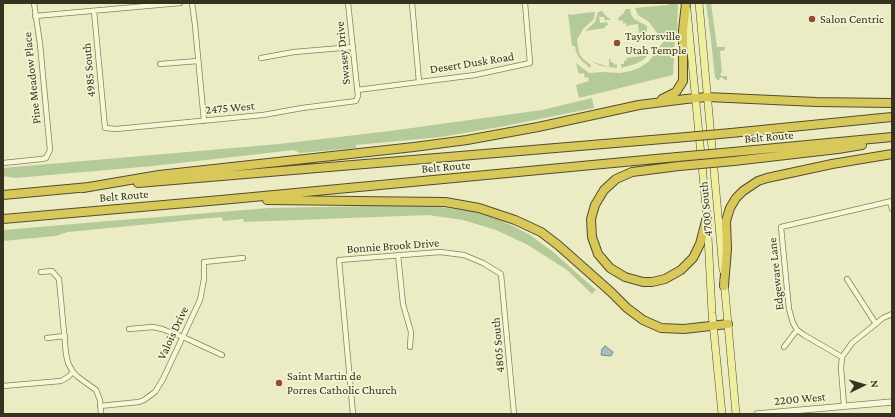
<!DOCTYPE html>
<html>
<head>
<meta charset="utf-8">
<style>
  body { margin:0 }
  #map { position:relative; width:895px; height:417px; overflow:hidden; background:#ececc4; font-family:"Crimson Pro",serif }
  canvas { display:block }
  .frame { position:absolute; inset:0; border:4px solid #37321f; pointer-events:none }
  .north { position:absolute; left:843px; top:365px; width:40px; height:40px; -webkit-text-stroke:3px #f3f4d4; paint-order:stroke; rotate:85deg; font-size:11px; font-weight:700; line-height:16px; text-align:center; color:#37321f }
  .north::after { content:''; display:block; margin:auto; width:14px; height:18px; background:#37321f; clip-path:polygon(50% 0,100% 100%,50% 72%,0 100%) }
</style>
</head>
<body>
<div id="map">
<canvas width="895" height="417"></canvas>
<div class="frame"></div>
<div class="north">N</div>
</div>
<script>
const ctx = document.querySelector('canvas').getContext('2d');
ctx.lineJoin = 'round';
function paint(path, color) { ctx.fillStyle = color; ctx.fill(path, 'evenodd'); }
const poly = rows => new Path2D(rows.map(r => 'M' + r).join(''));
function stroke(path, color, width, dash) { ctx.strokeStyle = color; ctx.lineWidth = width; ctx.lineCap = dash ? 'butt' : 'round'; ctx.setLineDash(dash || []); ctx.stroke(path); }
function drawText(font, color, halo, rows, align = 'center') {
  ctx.font = font + ' "Crimson Pro",serif'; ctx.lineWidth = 3.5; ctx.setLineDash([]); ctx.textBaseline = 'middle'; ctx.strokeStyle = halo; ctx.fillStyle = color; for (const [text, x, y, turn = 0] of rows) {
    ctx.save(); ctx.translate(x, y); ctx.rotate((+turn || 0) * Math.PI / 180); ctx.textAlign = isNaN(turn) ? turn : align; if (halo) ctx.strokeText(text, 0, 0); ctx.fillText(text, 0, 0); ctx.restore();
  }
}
paint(poly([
  [668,3,678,3,677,35,665,37,662,34,657,33,649,22,638,15,635,8,668,5],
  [706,3,711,3,717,47,725,47,725,50,720,51,722,72,720,74,722,76,727,76,727,81,721,77,718,81,715,77,711,40],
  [626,9,630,9,631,14,634,19,647,26,647,32,639,33,638,24,626,26,626,23,623,24,623,20,619,21,618,18,623,14],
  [602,11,605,15,611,20,605,20,604,17,599,17,600,23,607,22,608,25,605,26,605,28,585,31,595,22,598,12],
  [595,12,594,19,583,29,577,40,579,53,582,58,591,65,590,68,580,59,576,52,575,46,572,46,568,14,575,15,575,14],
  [675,39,673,75,579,98,576,85,589,81,588,77,585,78,584,73,579,74,576,63,589,73,602,72,620,73,631,71,639,68,648,62,654,55,659,47,665,40],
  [640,48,649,48,649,54,643,60,635,64,621,68,621,64,624,64,624,61,627,60,626,58,641,56],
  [609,59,611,59,610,62,613,62,614,65,617,64,617,68,601,66,590,61,609,67],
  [592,98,594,108,505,126,441,137,356,145,356,148,300,153,294,150,153,166,15,178,3,176,3,168,279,144,390,131,542,110],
  [426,205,475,212,497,219,515,227,530,235,552,251,596,290,592,294,567,270,528,245,496,230,463,220,428,215,244,222,243,219,223,221,222,217,68,232,56,236,3,241,3,230,109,221,269,208]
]), '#b5ca99');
const water = poly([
  [605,346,613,352,611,356,601,355,602,349,605,346]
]);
paint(water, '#a6bfc0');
stroke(water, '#6d8c8e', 1);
const minor = poly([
  [192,3,195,25,204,121],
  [412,3,419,82],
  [94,11,105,128,116,129,263,115,302,108,356,101,358,96,348,3],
  [35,16,180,3],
  [261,58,294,52,353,47],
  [160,64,198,61],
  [357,90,475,75,530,63,525,3],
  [3,163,42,159,46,158,50,150,40,44,34,3],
  [890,202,892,209],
  [398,255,403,304,411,332,410,347],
  [41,272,52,271,59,279,66,354,68,363,73,372,78,377,96,390,100,400,101,414],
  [847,279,876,324],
  [129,329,153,327,162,329,183,337,222,355],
  [47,338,65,336],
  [784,347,797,330],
  [842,357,804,335,797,330,793,323,789,309,781,227,892,201],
  [3,386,61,381,68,377,73,372],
  [100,406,139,402,144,400,155,392,163,379,200,300,204,279,204,262,243,258],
  [844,406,841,368,842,357,852,343,883,318,892,314],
  [353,414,339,260,440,252,464,255,483,263,501,274,514,414]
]);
const tertiary = poly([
  [757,414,892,402]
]);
const primary = poly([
  [699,3,723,270],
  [687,10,707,217,712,313,722,414],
  [724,280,736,414]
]);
const motorway = poly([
  [662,99,676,92,683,81,683,30,686,3],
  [731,133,892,117],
  [733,152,892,137],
  [734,161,838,149,862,145],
  [679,166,632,172,616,179,604,190,595,205,591,219,592,237,598,254,610,268,625,277,643,282,652,282,665,279,681,270,693,258,700,244,707,217],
  [138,183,675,138],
  [83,188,159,175,414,147,467,140,538,127,639,105,686,99,707,97,816,102,892,103],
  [3,195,89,187],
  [267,200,445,202,479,208,515,220,541,232,558,245,611,292,627,308,643,320,661,328,684,329,728,324],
  [3,219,221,200,677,157],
  [724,286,727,249,726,221,730,208,736,198,743,191,758,181,767,178,832,164,892,154]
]);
stroke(minor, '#86805b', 6);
stroke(tertiary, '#86805b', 7);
stroke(primary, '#544c2f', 8);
stroke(motorway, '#544c2f', 10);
stroke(minor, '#f7f7d7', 4.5);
stroke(tertiary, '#f7f7d7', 5.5);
stroke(primary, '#eeee9e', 7);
stroke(motorway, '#d8c859', 8);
const motorwayBridge = poly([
  [675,138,731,133],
  [677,157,733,152],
  [679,166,734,161]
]);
stroke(motorwayBridge, '#544c2f', 10, []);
stroke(motorwayBridge, '#d8c859', 8);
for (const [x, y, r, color] of [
  [812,19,4,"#934d2e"],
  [617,43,4,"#934d2e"],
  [279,383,4,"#934d2e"]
]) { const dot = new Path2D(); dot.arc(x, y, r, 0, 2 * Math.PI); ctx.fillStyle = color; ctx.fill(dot); stroke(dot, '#f3f4d4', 1.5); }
drawText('12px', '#37321f', '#f3f4d4', [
  ["Salon Centric",820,19],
  ["Taylorsville",625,36],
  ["Utah Temple",625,50],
  ["Saint Martin de",287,376],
  ["Porres Catholic Church",287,390]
], 'left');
drawText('12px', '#37321f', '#f3f4d4', [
  ["Swasey Drive",343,53,-96],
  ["Desert Dusk Road",472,63,-9],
  ["4985 South",89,70,-95],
  ["Pine Meadow Place",32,78,-96],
  ["2475 West",230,108,-5],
  ["Belt Route",769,137,-5],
  ["Belt Route",446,167,-5],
  ["Belt Route",124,196,-5],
  ["4700 South",706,209,-95],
  ["Bonnie Brook Drive",393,246,-4],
  ["Edgeware Lane",776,274,-96],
  ["Valois Drive",173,333,-65],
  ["4805 South",498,345,-95],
  ["2200 West",800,399,-5]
]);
</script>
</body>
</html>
